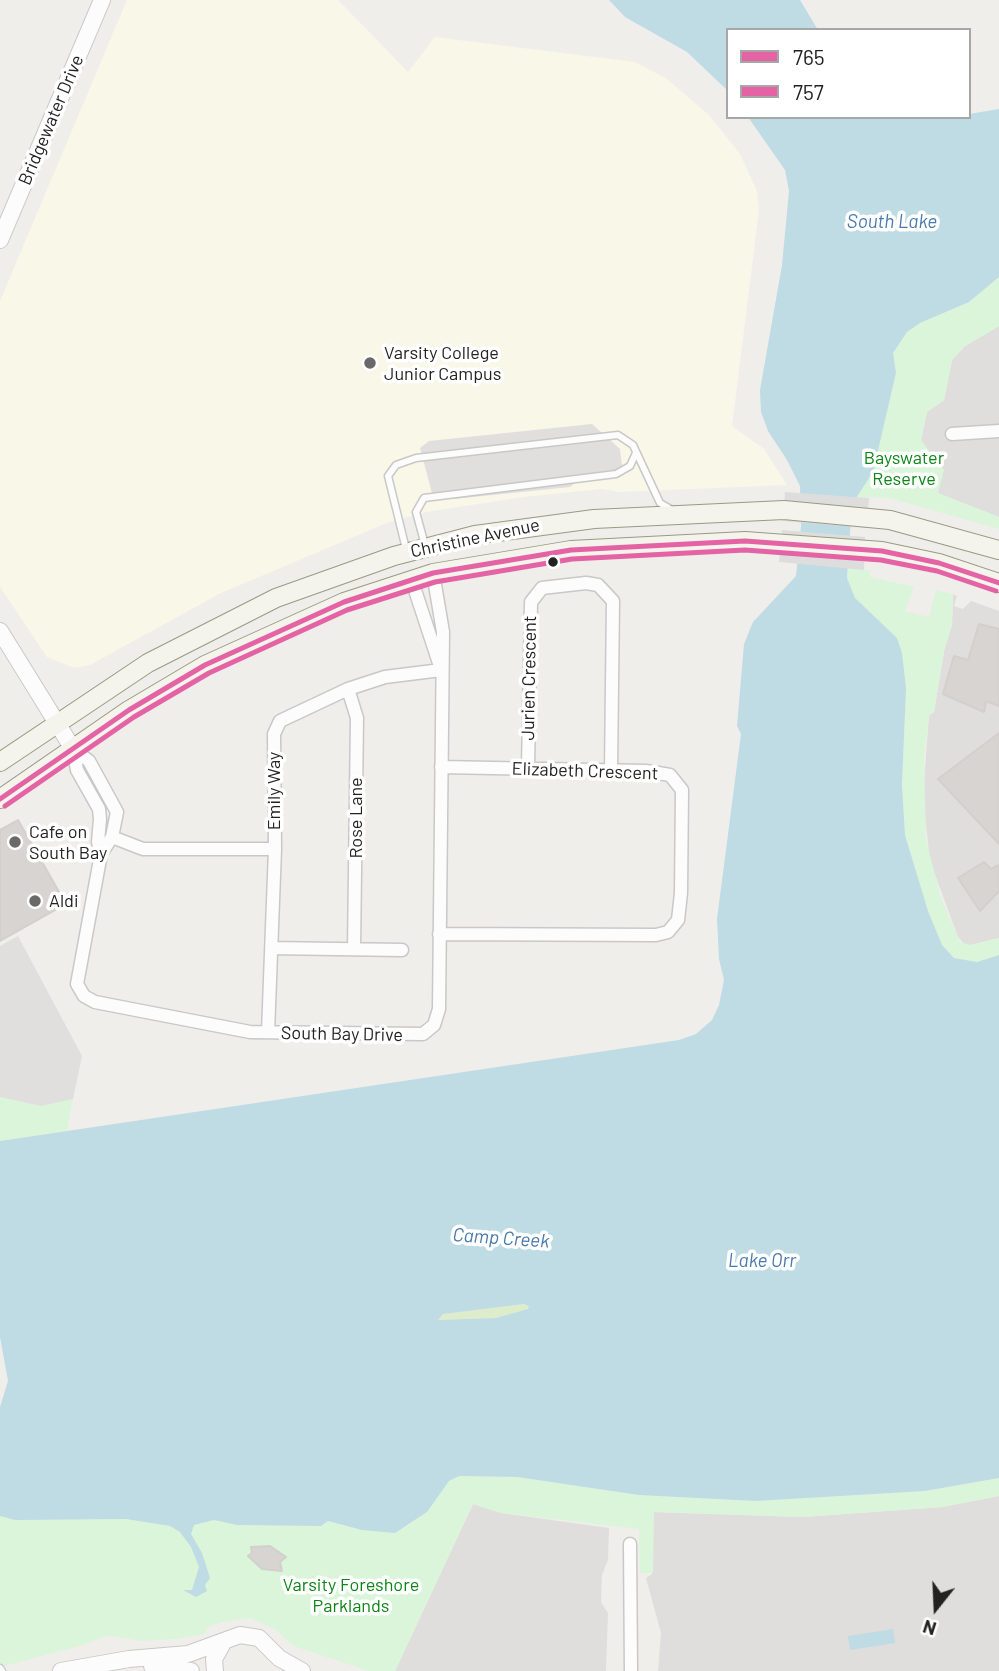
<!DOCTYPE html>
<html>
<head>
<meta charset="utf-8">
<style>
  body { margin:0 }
  #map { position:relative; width:999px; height:1671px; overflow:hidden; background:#f0eeeb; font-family:Barlow,sans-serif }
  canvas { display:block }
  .legend { position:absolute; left:726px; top:28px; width:245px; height:91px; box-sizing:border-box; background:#fff; border:2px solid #a7a7a7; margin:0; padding:9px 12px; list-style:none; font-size:21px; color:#222 }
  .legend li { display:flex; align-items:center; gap:14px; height:35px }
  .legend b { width:35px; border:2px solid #a7a7a7 }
  .north { position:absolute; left:901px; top:1573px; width:70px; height:70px; -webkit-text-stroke:5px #fff; paint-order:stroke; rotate:198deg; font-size:19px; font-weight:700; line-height:28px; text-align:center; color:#222 }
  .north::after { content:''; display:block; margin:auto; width:24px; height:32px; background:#222; clip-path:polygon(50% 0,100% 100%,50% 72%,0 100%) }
</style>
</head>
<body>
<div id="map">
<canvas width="999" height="1671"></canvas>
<ul class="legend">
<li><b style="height:9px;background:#e463a4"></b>765</li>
<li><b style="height:9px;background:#e463a4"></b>757</li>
</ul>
<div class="north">N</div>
</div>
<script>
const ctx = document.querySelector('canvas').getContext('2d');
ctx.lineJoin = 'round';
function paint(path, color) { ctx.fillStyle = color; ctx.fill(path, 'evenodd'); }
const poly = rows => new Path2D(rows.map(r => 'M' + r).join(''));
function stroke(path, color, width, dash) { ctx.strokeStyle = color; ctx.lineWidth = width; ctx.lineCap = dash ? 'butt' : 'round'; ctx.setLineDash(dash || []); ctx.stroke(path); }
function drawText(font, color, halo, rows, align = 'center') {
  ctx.font = font + ' Barlow,sans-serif'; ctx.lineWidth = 7; ctx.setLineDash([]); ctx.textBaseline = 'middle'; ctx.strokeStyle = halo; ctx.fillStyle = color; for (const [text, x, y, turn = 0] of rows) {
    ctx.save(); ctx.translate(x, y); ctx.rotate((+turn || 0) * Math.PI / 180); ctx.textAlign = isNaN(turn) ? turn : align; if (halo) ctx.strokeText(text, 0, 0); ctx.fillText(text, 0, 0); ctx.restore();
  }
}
paint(poly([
  [999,326,999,517,937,493,921,440,927,412,944,400,952,360,965,346],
  [953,594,957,596,954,606,963,609,971,601,999,611,999,938,966,946,958,937,930,861,923,797,929,715,934,712,944,651,952,625],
  [999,1496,999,1671,658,1671,661,1633,646,1578,653,1573,653,1512,802,1517,942,1507],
  [473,1504,501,1513,609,1528,608,1560,602,1575,601,1602,608,1613,606,1671,395,1671]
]), '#dfdedc');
paint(poly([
  [127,0,338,0,408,72,435,37,635,62,667,79,709,115,740,154,757,191,759,210,732,426,764,449,787,485,619,492,602,489,523,497,426,512,389,522,221,593,90,665,74,668,47,657,0,587,0,301]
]), '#f8f7e8');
paint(poly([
  [524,1304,529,1305,529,1309,496,1318,437,1320,443,1314]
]), '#ddeccb');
paint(poly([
  [999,277,999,326,965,346,952,360,944,400,927,412,921,440,944,470,938,493,999,517,999,529,890,498,855,497,873,472,896,373,893,353,906,332,920,323,969,302],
  [848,568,870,570,870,577,914,587,905,611,929,617,936,590,953,594,952,625,944,651,934,712,929,716,924,760,926,840,941,898,960,942,971,945,999,938,999,955,977,962,954,958,942,945,928,911,905,835,902,785,906,688,902,653,897,638,855,598,847,578],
  [0,1097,41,1106,73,1099,67,1131,0,1141],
  [459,1476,517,1477,639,1495,755,1501,925,1491,999,1478,999,1496,942,1507,802,1517,654,1512,653,1573,640,1573,639,1529,501,1513,473,1504,395,1671,369,1671,305,1650,292,1645,275,1629,249,1618,222,1622,208,1627,204,1634,176,1639,141,1641,108,1635,80,1646,0,1667,0,1516,15,1520,126,1519,170,1526,180,1532,191,1547,199,1567,197,1582,192,1590,185,1590,196,1597,202,1553,191,1534,194,1525,214,1520,237,1525,321,1526,328,1521,362,1530,405,1527,427,1512,449,1481]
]), '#daf5da');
paint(poly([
  [592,424,620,449,623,475,578,480,570,487,454,499,448,494,433,497,420,448,429,441],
  [18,936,82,1056,73,1099,41,1106,0,1097,0,946]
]), '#e0dfde');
paint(poly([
  [609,0,800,0,818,30,728,30,728,91,687,52,625,17],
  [999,109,999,277,969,302,920,323,907,332,893,353,896,373,873,472,852,504,847,578,855,598,897,638,902,653,906,688,902,785,905,835,928,911,942,945,954,958,977,962,999,955,999,1478,925,1491,755,1501,639,1495,517,1477,459,1476,449,1481,427,1512,395,1533,362,1530,328,1521,321,1526,237,1525,214,1520,194,1525,191,1534,202,1553,210,1578,205,1585,207,1591,196,1597,183,1590,192,1590,199,1567,191,1547,180,1532,170,1526,126,1519,15,1520,0,1516,0,1407,8,1381,0,1337,0,1141,679,1040,696,1034,712,1020,719,1005,724,980,719,959,717,919,741,734,737,726,744,644,753,622,796,576,801,526,800,486,787,460,768,431,761,412,760,390,782,265,789,191,785,170,748,117,969,117,969,114],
  [524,1304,529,1306,528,1309,496,1318,438,1320,443,1314],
  [893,1629,895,1643,850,1650,848,1636]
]), '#bfdbe3');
paint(poly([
  [785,492,869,498,867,528,783,521],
  [782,530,865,537,864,570,779,562]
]), '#dedddd');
const building = poly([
  [979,624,999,629,999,706,986,701,984,712,943,694,954,656,968,660,979,624],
  [999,733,999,844,938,779,999,733],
  [18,820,66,904,0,941,0,830,18,820],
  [984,862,991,869,999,865,999,891,980,911,958,878,984,862],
  [270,1546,286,1557,280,1562,282,1571,262,1569,248,1556,252,1553,251,1547,270,1546]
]);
paint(building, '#d7d4d2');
stroke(building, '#d3d0cc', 2);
const service = poly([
  [425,545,416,512,424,498,616,474,630,466,636,453],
  [406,549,388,476,396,465,416,458,618,435,633,445,660,503,674,511],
  [0,1668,2,1671]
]);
const minor = poly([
  [952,434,999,431],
  [411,578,440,666],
  [348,689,357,718,354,949],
  [73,749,77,770,99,809,100,819,98,842,101,854,77,984,84,996,95,1002,250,1032,423,1034,434,1025,439,1009,443,632,433,573],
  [73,749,89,761,117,812,112,837,101,854],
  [528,768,531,602,542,588,586,583,598,585,613,601,611,770],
  [112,837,143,849,275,849],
  [439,934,656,935,668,932,678,920,681,893,682,790,670,775,646,771,441,767],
  [271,948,402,950],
  [268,1032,275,849,274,734,280,721,348,689,385,677,441,670],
  [630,1544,631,1671]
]);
const tertiary = poly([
  [0,240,102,0],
  [0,631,73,749],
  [152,1666,191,1671],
  [61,1671,129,1659,188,1654,240,1635,259,1638,279,1658,302,1671],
  [215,1671,214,1659,223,1643]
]);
const secondary = poly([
  [0,762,148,663,276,598,394,556,475,535,594,519,784,510,890,520,999,550],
  [0,799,129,710,205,665,344,602,433,573,571,550,745,541,882,551,939,563,999,583]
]);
stroke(service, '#c9c8c7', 9);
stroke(minor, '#c9c8c7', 15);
stroke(tertiary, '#c9c8c7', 18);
stroke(secondary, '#999a82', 20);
stroke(service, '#fdfcfc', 6);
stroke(minor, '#fdfcfc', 12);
stroke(tertiary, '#fdfcfc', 16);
stroke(secondary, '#f4f4ed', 18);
stroke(poly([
  [0,799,129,710,205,665,344,602,433,573,571,550,745,541,882,551,939,563,999,583]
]), '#e463a4', 5);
stroke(poly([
  [5,806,134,717,209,673,347,610,435,582,572,559,745,550,881,560,937,571,996,591]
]), '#e463a4', 5);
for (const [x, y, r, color] of [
  [370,363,7,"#6a6968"],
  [553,562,6,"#222"],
  [15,842,7,"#6a6968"],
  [35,901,7,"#6a6968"]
]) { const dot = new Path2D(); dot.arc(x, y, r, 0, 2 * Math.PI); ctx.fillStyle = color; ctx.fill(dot); stroke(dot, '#fff', 2.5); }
drawText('18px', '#222', '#fff', [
  ["Bridgewater Drive",51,120,-67],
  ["Christine Avenue",475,538,-12],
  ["Jurien Crescent",529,678,-89],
  ["Elizabeth Crescent",585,771,2],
  ["Emily Way",274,791,-90],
  ["Rose Lane",356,818,-90],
  ["South Bay Drive",342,1034,1]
]);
drawText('18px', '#222', '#fff', [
  ["Varsity College",384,353],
  ["Junior Campus",384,374],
  ["Cafe on",29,832],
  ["South Bay",29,853],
  ["Aldi",49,901]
], 'left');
drawText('18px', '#0c8416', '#fff', [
  ["Bayswater",904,458],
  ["Reserve",904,479],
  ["Varsity Foreshore",351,1585],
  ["Parklands",351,1606]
]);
drawText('italic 19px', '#4a7aab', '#fff', [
  ["South Lake",892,222],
  ["Camp Creek",501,1238,4],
  ["Lake Orr",762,1261]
]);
</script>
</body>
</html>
